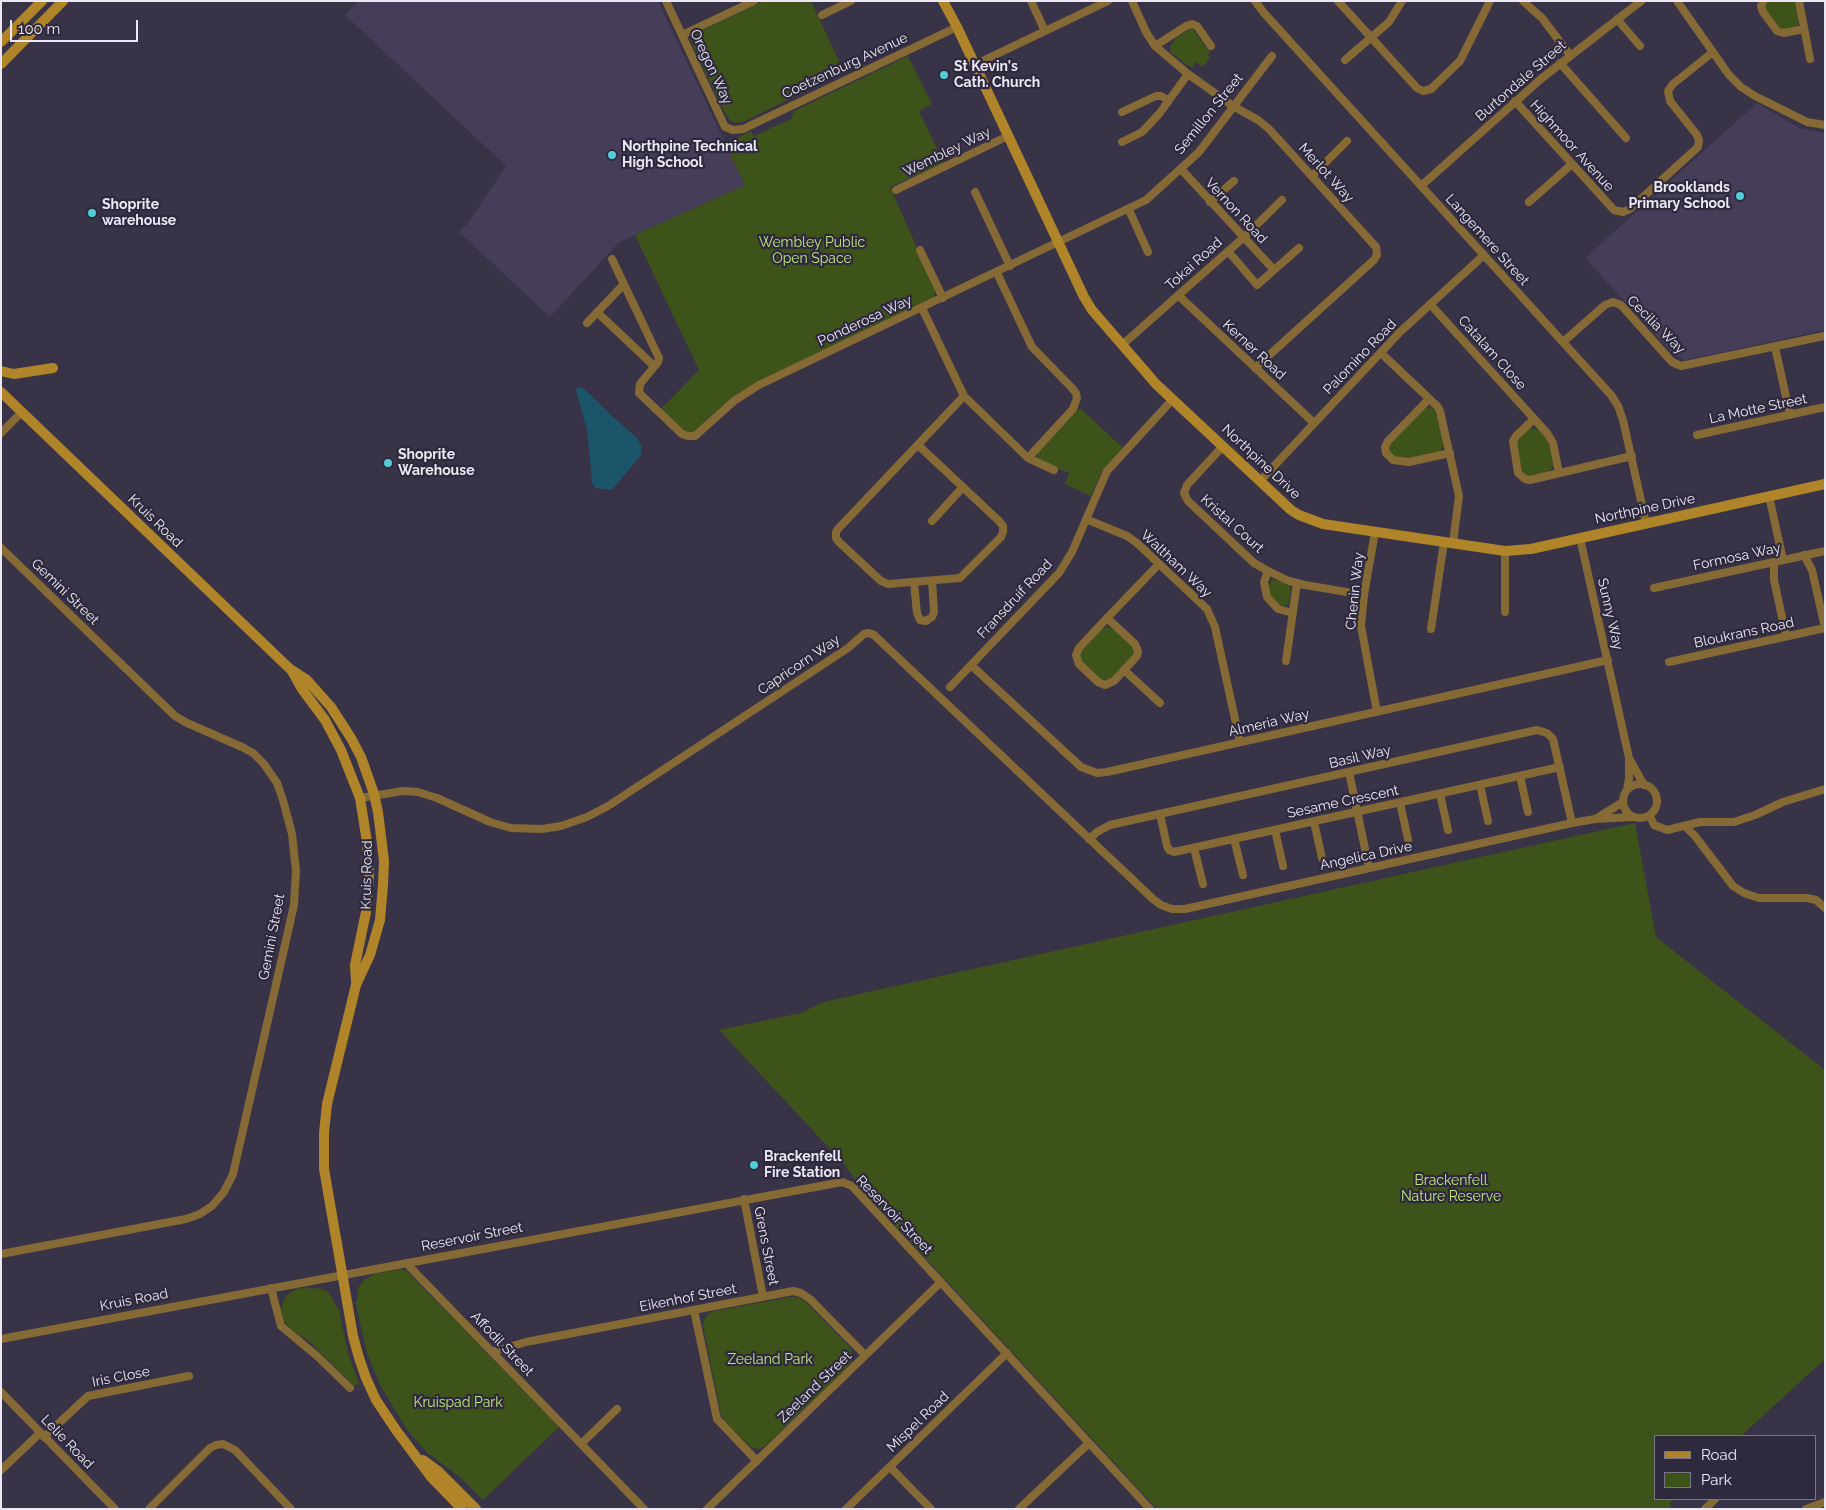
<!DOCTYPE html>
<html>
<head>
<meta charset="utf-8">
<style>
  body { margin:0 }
  #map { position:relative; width:1826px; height:1510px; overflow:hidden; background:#393348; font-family:Raleway,sans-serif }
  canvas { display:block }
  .frame { position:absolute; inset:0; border:2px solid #ebe7f5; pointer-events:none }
  .legend { position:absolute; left:1654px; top:1435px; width:162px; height:65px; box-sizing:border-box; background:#2f293d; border:1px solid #7a7587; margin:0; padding:6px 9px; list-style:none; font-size:15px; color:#ebe7f5 }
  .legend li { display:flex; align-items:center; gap:10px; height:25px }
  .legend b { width:25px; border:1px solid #7a7587 }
  .scale { position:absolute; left:10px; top:20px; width:128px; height:22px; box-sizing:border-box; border:2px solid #ebe7f5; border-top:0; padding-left:6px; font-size:15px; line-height:18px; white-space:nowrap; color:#ebe7f5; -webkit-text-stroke:4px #2f293d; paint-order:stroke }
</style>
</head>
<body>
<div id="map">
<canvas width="1826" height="1510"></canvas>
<div class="frame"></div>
<ul class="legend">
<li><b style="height:6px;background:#b08429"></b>Road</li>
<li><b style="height:14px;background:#3d5319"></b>Park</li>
</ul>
<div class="scale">100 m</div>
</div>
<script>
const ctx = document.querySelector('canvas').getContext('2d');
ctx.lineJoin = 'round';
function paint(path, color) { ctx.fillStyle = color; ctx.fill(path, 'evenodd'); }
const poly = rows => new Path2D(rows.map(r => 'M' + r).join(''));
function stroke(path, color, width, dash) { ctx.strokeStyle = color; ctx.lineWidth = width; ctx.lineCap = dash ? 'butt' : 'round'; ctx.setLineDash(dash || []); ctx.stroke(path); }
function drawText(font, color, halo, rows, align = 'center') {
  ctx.font = font + ' Raleway,sans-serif'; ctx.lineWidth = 4.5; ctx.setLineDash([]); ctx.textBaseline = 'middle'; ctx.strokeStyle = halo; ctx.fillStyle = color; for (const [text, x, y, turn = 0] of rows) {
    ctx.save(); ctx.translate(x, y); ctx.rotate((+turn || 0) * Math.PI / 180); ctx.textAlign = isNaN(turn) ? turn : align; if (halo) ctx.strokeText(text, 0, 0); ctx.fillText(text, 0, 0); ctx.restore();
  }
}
paint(poly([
  [358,1,658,1,745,185,619,242,550,317,459,232,468,223,506,166,345,15],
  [1757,103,1799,128,1825,133,1825,330,1686,360,1675,356,1585,258]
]), '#463e59');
paint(poly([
  [763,1,811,1,844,72,745,121,737,123,730,120,726,115,693,47,692,40,697,33],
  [1767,1,1795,1,1799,19,1798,25,1793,29,1780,29,1765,9],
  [1192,28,1210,52,1208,54,1210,57,1203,67,1196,62,1192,68,1171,53,1170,46,1175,39],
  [908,56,932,104,919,111,944,163,890,187,935,288,935,293,933,298,758,382,723,405,695,431,692,433,685,431,661,409,699,370,635,235,745,185,725,144,751,131,754,136,791,119,794,111],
  [1431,407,1437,412,1444,443,1441,450,1440,452,1411,458,1395,457,1390,453,1390,445,1424,408],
  [1080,408,1123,448,1102,471,1091,496,1065,484,1069,473,1038,460,1037,456,1038,452],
  [1530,428,1540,430,1545,437,1549,445,1554,464,1549,472,1530,477,1527,476,1521,471,1516,442,1518,438],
  [1273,579,1288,584,1291,589,1289,604,1285,606,1281,606,1275,602,1271,597,1268,585],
  [1107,627,1113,629,1133,646,1134,652,1134,654,1112,678,1106,680,1100,679,1082,662,1080,656,1082,651,1101,630],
  [1635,823,1656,937,1825,1070,1825,1359,1741,1436,1655,1436,1655,1499,1674,1499,1670,1503,1671,1509,1157,1509,857,1184,846,1166,719,1030,801,1013,823,1002],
  [402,1269,407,1271,559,1427,483,1500,462,1479,431,1455,430,1456,407,1430,380,1385,367,1353,355,1301,357,1301,358,1288,363,1281,374,1274],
  [309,1287,310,1289,319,1288,327,1291,332,1297,336,1307,338,1306,348,1353,359,1383,354,1386,310,1342,292,1330,284,1321,281,1308,286,1296,296,1289],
  [791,1297,799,1298,806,1302,849,1346,852,1352,853,1358,850,1364,827,1387,765,1446,759,1449,752,1448,725,1422,721,1415,703,1326,704,1320,708,1314,715,1311]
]), '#3d5319');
paint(poly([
  [577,387,583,388,593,397,611,415,637,438,642,447,641,455,612,490,595,488,592,482,587,429,576,391]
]), '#1c556a');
stroke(poly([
  [666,1,725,127,733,130,743,129,957,27],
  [1031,1,1045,31],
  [1132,1,1146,32,1155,46,1188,74,1233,106,1258,120,1269,129,1376,247,1377,255,1374,260,1255,368],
  [1255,1,1264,13,1611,395,1618,406,1623,420,1646,523],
  [1338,1,1417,88,1423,91,1431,89,1460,61,1490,1],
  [1523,1,1542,18,1570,55],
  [1677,1,1729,75,1741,87,1755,96,1807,122,1825,125],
  [1763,1,1761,6,1763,12,1777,31,1784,33,1804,29],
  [1799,1,1810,59],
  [822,15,851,1],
  [1617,19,1640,46],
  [682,35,754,1],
  [1155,46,1186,26,1192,24,1197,26,1211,46],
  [1345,60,1389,22,1402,1],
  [1560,63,1626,138],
  [974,65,1108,1],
  [1515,101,1614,210,1623,212,1630,209,1698,147,1699,140,1697,135,1670,101,1668,91,1673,84,1713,52],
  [1122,112,1156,96,1161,96,1169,100],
  [1122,142,1142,132,1159,114,1188,74],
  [1181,169,1274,270],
  [1312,176,1347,141],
  [1421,186,1542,78,1641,1],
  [896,190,1008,136],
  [975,192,1010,266],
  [1210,202,1234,181],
  [1529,202,1572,164],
  [1129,210,1148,252],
  [920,250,943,298],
  [1228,251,1257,285,1299,248],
  [612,259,659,358,658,362,640,384,639,393,682,434,688,436,695,436,734,401,759,385,1146,200,1199,152,1272,56],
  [997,273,1032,347,1072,388,1076,393,1077,398,1073,409,1028,458],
  [1178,295,1314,423],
  [1430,304,1547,433,1553,443,1559,473],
  [922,308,964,396,1028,458,1054,470],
  [597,312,654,366],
  [587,323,624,284],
  [1563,342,1605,305,1613,302,1621,305,1672,362,1681,366,1824,336],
  [1122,345,1243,238,1282,200],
  [1775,347,1790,415],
  [1381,353,1438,407,1440,411,1459,496,1453,543],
  [1429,399,1388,441,1385,447,1386,453,1393,460,1409,462,1450,453],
  [1534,419,1516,436,1513,441,1518,473,1525,479,1530,480,1632,456],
  [1,433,22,412],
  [1697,435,1825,407],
  [918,445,999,521,1003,526,1003,532,1001,537,960,578,888,584,881,581,839,542,836,538,836,532,837,530,964,396],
  [1223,446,1187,485,1184,493,1188,501,1254,563,1268,571,1289,581,1305,585,1364,595],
  [1260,481,1400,332,1484,255],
  [1769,496,1783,560],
  [1086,519,1127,536,1137,543,1207,609,1215,627,1240,742],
  [932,521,963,487],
  [1375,532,1364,595,1361,626,1377,712],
  [1580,538,1629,758,1629,778,1627,790],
  [1,548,175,716,187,723,242,747,253,753,264,764,277,783,283,800,292,834,296,871,294,905,233,1174,224,1192,212,1206,200,1214,186,1219,1,1254],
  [1505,551,1505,612],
  [1774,562,1774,580,1786,636],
  [1268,571,1264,582,1267,597,1278,609,1293,613],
  [914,583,917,613,920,620,926,621,932,617,934,612,932,581],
  [1654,588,1825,551],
  [1107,618,1079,648,1076,655,1079,664,1098,682,1105,685,1114,681,1137,656,1138,651,1135,644,1107,618,1159,564],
  [1431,629,1444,542],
  [1286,661,1297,583],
  [1669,662,1825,628,1812,570,1804,555],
  [971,665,1081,767,1097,773,1107,772,1608,660],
  [1124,670,1160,703],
  [950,687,1059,573,1072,552,1107,471,1173,399],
  [1630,760,1644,785],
  [1349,772,1369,868],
  [1520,776,1528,812],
  '1623 801a17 17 0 1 1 34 0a17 17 0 1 1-34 0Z',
  [1480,785,1488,821],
  [1440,794,1448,830],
  [360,798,403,791,418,792,437,798,490,822,511,828,542,829,561,826,587,817,608,806,848,648,864,634,869,633,874,635,1153,899,1161,905,1172,909,1185,909,1572,823,1595,819,1632,817],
  [1400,803,1408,839],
  [1160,814,1167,846,1169,850,1174,852,1560,767],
  [1650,816,1654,825,1667,830,1700,822,1734,822,1755,815,1783,802,1825,789],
  [1597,818,1623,802],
  [1314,822,1322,858],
  [1685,826,1695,836,1733,886,1744,893,1759,898,1807,898,1816,900,1825,908],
  [1275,830,1283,866],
  [1089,839,1097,832,1110,825,1537,730,1547,733,1553,739,1572,823],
  [1234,839,1243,875],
  [1194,848,1203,884],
  [744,1199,763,1297],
  [406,1263,644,1509],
  [271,1288,281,1326,317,1356,350,1388],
  [694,1310,717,1419,757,1461],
  [1,1339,842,1182,852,1186,1150,1509],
  [492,1352,526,1342,793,1291,801,1293,810,1299,865,1355],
  [1,1392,115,1509],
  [44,1437,88,1396,189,1376],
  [581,1444,617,1409],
  [890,1467,931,1509],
  [1,1470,40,1433],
  [149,1509,210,1448,216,1445,223,1444,235,1450,291,1509],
  [707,1509,941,1282],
  [846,1509,1007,1353],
  [1019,1509,1089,1443],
  [1705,1509,1715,1499],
  [1806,1509,1825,1502]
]), '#856a36', 8);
stroke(poly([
  [943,1,957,27,1084,297,1092,310,1156,384,1291,510,1299,515,1323,524,1505,551,1531,549,1825,484],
  [1,42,42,1],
  [1,64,63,1],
  [1,371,14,374,53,368],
  [1,392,290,669,307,680,331,707,351,738,361,757,374,794,378,812,384,861,383,885,380,920,370,955,356,985,327,1104,324,1133,324,1169,353,1336,359,1358,366,1378,376,1400,396,1430,431,1477,462,1509],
  [292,671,302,689,325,720,341,750,360,798,367,842,369,877,366,912,355,965,356,982],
  [423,1460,438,1471,476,1509]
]), '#b08429', 10);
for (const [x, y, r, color] of [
  [944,75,5,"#52ccd6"],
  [612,155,5,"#52ccd6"],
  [1740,196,5,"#52ccd6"],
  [92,213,5,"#52ccd6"],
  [388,463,5,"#52ccd6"],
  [754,1165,5,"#52ccd6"]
]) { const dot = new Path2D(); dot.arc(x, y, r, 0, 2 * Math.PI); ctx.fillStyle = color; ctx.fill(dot); stroke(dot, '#2f293d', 2); }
drawText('14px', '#ebe7f5', '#2f293d', [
  ["Coetzenburg Avenue",845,66,-25],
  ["Oregon Way",711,67,65],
  ["Burtondale Street",1521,81,-41],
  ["Semillon Street",1209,114,-51],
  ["Highmoor Avenue",1572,146,48],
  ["Wembley Way",947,152,-26],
  ["Merlot Way",1326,173,48],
  ["Vernon Road",1236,211,47],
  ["Langemere Street",1487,240,48],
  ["Tokai Road",1194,264,-42],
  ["Ponderosa Way",865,321,-25],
  ["Cecilia Way",1656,325,45],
  ["Kerner Road",1254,350,43],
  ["Catalam Close",1492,353,48],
  ["Palomino Road",1360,357,-46],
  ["La Motte Street",1758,409,-12],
  ["Northpine Drive",1261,462,43],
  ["Northpine Drive",1645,509,-12],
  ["Kruis Road",155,521,44],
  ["Kristal Court",1232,524,42],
  ["Formosa Way",1737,557,-12],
  ["Waltham Way",1176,564,43],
  ["Chenin Way",1355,591,-84],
  ["Gemini Street",65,592,44],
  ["Fransdruif Road",1015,599,-47],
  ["Sunny Way",1610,614,77],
  ["Bloukrans Road",1744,633,-12],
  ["Capricorn Way",799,665,-34],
  ["Almeria Way",1269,723,-13],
  ["Basil Way",1360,757,-13],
  ["Sesame Crescent",1343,802,-12],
  ["Angelica Drive",1366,856,-12],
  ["Kruis Road",367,875,-89],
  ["Gemini Street",272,937,-79],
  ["Reservoir Street",894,1215,46],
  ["Reservoir Street",472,1237,-11],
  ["Grens Street",766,1246,79],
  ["Eikenhof Street",688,1298,-11],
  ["Kruis Road",134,1300,-11],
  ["Affodil Street",502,1344,46],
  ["Iris Close",121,1377,-11],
  ["Zeeland Street",815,1387,-44],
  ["Mispel Road",918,1422,-44],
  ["Lelie Road",67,1442,46]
]);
drawText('bold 14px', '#ebe7f5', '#2f293d', [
  ["St Kevin's",954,67],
  ["Cath. Church",954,83],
  ["Northpine Technical",622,147],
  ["High School",622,163],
  ["Brooklands",1730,188,"right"],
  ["Primary School",1730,204,"right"],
  ["Shoprite",102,205],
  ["warehouse",102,221],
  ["Shoprite",398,455],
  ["Warehouse",398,471],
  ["Brackenfell",764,1157],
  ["Fire Station",764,1173]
], 'left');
drawText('14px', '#bce77e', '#2f293d', [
  ["Wembley Public",812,243],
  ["Open Space",812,259],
  ["Brackenfell",1451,1181],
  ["Nature Reserve",1451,1197],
  ["Zeeland Park",770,1360],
  ["Kruispad Park",458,1403]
]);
</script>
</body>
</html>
